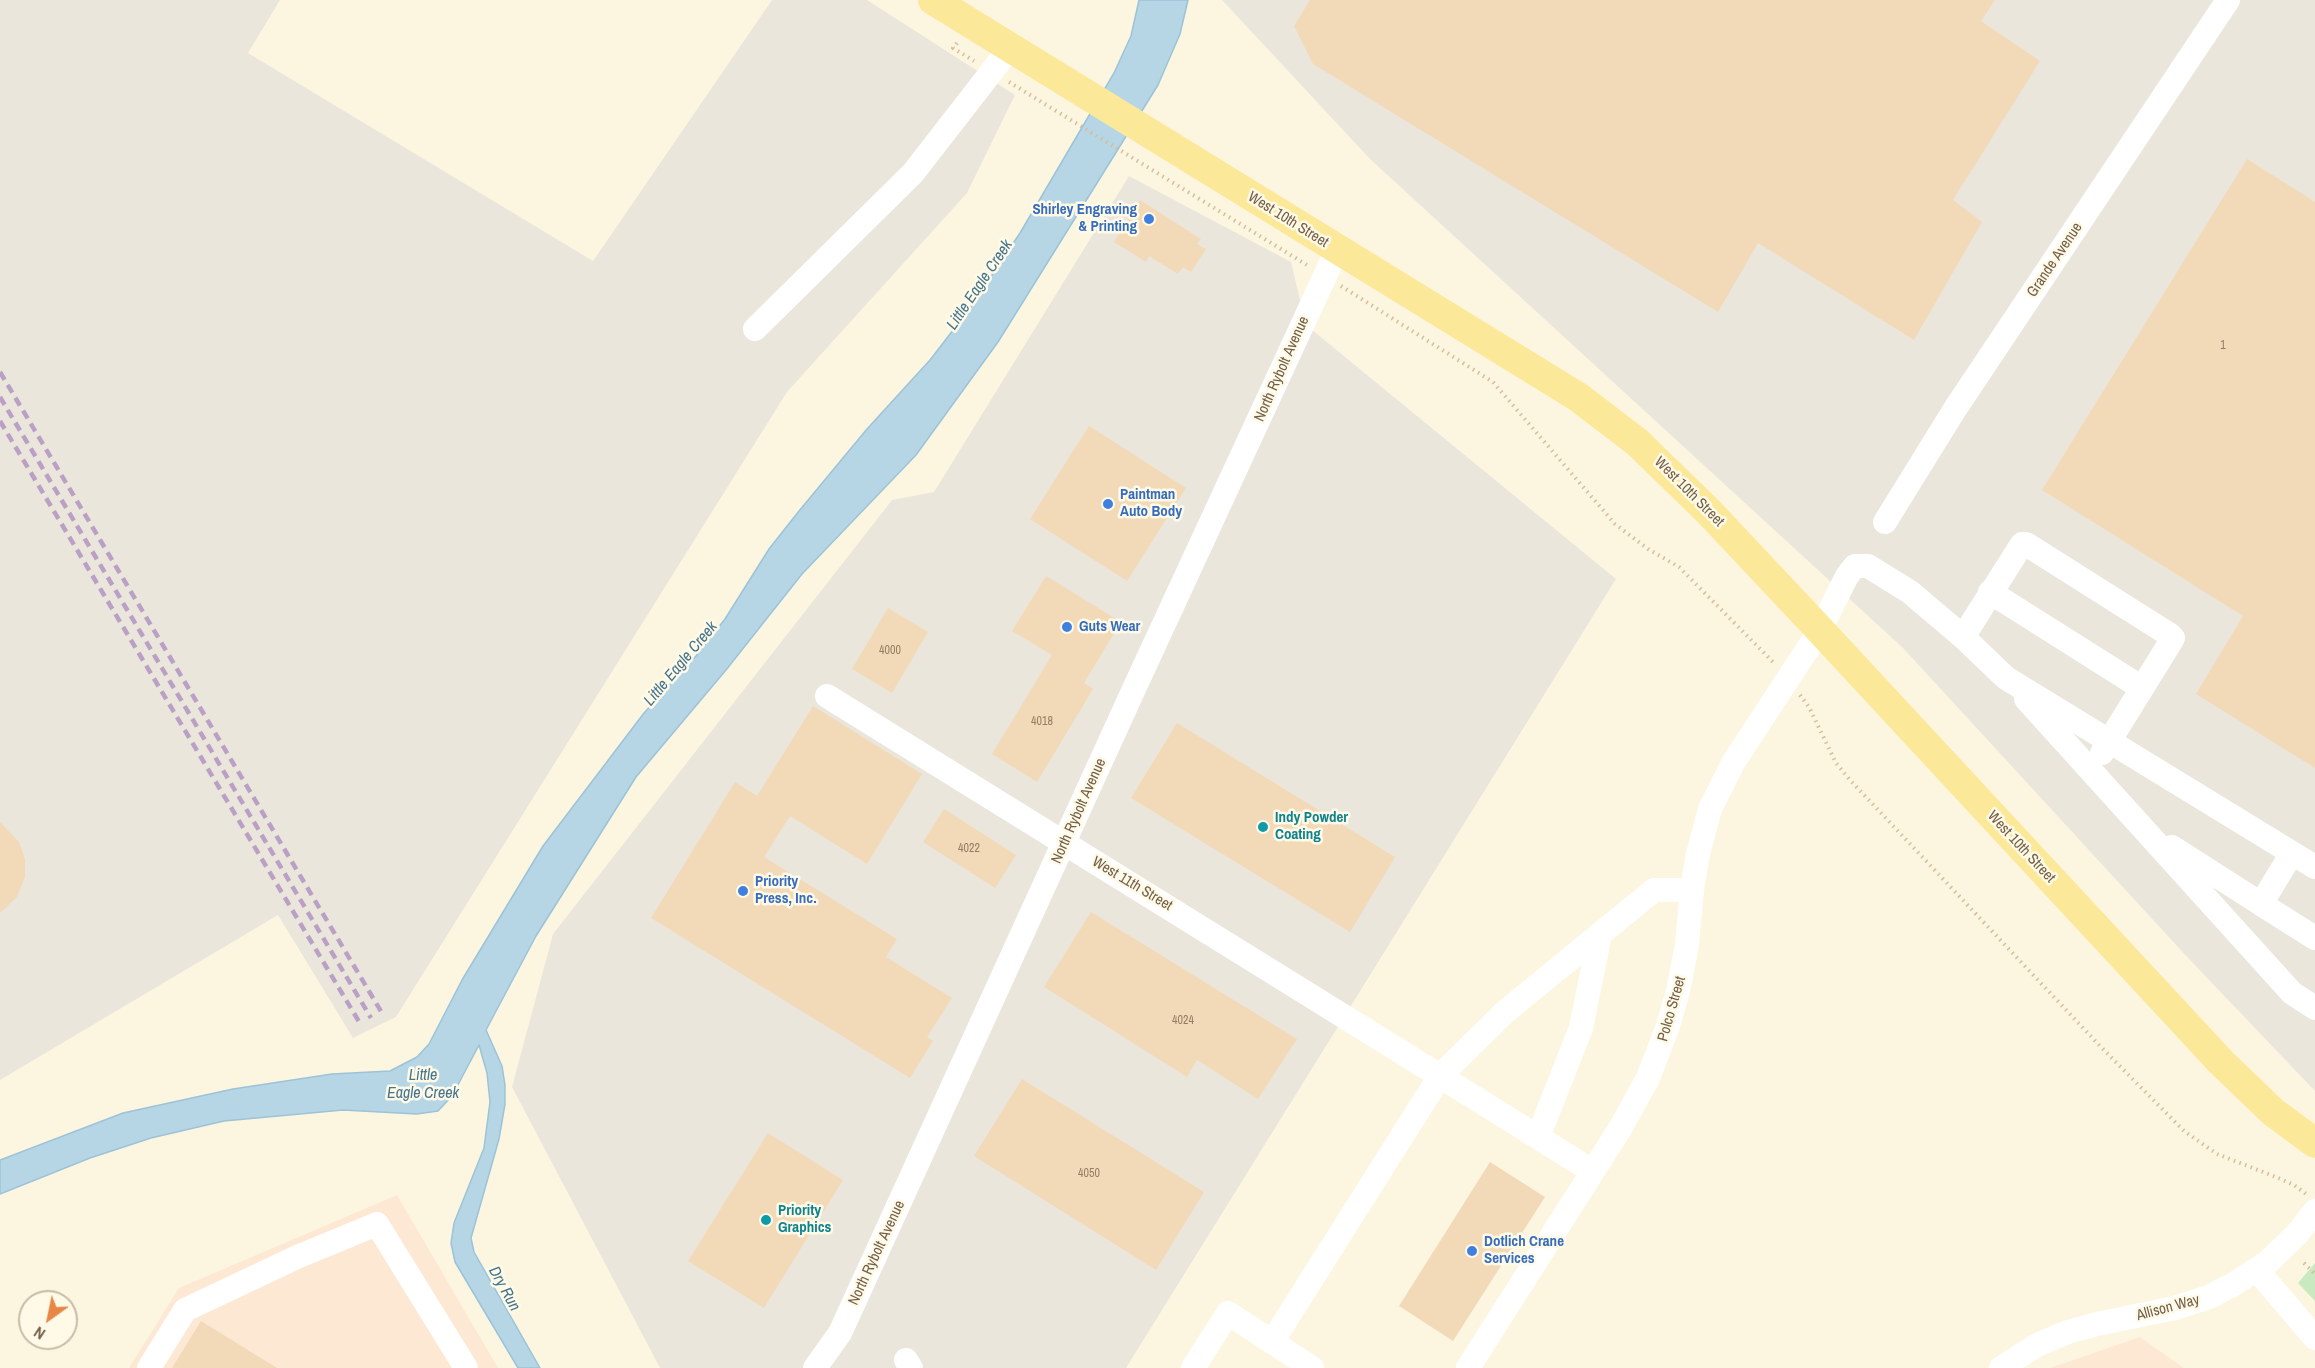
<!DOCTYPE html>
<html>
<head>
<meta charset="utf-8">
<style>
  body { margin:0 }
  #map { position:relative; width:2315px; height:1368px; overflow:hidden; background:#fcf6e1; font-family:"Archivo Narrow",sans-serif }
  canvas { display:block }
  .north { position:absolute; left:18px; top:1290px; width:60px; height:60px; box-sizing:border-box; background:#fffae7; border:2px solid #c7bca7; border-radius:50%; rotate:213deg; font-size:16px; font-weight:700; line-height:24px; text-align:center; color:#735f48 }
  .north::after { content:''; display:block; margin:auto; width:21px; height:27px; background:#e78745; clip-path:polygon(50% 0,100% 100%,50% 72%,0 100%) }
</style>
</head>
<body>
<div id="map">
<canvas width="2315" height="1368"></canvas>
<div class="north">N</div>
</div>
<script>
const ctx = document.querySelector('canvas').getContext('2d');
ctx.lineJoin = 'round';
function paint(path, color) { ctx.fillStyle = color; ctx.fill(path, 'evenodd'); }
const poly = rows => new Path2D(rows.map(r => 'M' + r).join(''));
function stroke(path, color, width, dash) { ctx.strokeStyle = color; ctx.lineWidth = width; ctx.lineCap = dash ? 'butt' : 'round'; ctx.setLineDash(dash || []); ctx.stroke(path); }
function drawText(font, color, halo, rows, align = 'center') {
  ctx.font = font + ' "Archivo Narrow",sans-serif'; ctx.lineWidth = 5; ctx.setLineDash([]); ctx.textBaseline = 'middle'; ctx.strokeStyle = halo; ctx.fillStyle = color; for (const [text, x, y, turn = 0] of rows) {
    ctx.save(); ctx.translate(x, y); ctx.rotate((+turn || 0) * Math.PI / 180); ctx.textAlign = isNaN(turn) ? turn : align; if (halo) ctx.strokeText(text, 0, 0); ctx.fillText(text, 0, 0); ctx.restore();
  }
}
paint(poly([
  [397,1195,498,1368,129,1368,179,1288],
  [2140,1337,2184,1368,2050,1368]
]), '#fde8d4');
paint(poly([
  [0,0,280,0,248,53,593,261,772,0,867,0,1015,95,967,193,787,392,396,1017,353,1038,278,915,0,1080],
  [1222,0,2315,0,2315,1091,2189,959,1903,648,1370,159],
  [1129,176,1291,262,1306,325,1616,579,1126,1368,660,1368,512,1087,553,934,892,500,934,492]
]), '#ebe6dc');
paint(poly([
  [2315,1263,2315,1301,2298,1283]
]), '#c9e9c0');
const water = poly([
  [1139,0,1188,0,1180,34,1158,85,998,342,916,455,802,574,726,670,636,777,536,936,486,1030,502,1066,505,1085,505,1104,499,1139,471,1238,474,1252,540,1368,518,1368,455,1262,451,1243,454,1223,484,1148,490,1102,487,1073,479,1045,452,1096,438,1111,417,1114,343,1110,224,1121,151,1138,90,1158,0,1194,0,1160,123,1113,233,1089,332,1074,390,1071,417,1057,429,1044,462,980,543,846,644,713,696,656,725,619,769,549,799,511,867,429,930,360,967,312,1020,233,1114,73,1131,36,1139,0]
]);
paint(water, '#b6d6e5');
stroke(water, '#9cc3d7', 1.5);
paint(poly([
  [1310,0,1995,0,1981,21,2040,61,1953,200,1982,222,1914,340,1758,243,1718,312,1313,64,1294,26],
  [2247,159,2315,202,2315,768,2196,694,2243,616,2042,490],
  [1140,200,1201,239,1197,244,1206,249,1191,272,1183,267,1178,274,1149,256,1146,262,1114,242],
  [1089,426,1186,488,1127,581,1030,519],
  [1046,576,1121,622,1084,683,1093,689,1037,782,992,754,1052,655,1012,631],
  [888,608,928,632,892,693,852,669],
  [813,706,922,774,867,864,790,816,764,857,897,939,886,957,952,998,927,1037,933,1041,910,1078,651,918,735,782,757,796],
  [1177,723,1395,857,1350,932,1131,798],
  [944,809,1016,855,995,888,923,842],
  [0,822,19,842,25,859,25,877,17,897,0,913],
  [1091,912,1297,1039,1258,1099,1197,1060,1187,1077,1044,987],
  [1022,1079,1204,1192,1156,1270,974,1156],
  [768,1133,843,1180,764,1308,688,1261],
  [1490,1162,1545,1197,1453,1341,1399,1306],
  [201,1321,277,1368,172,1368]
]), '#f2dab8');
stroke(poly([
  [957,43,953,48,974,61],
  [1009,82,1307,265],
  [1341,286,1493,382,1615,524,1648,549,1679,567,1775,664],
  [1800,695,1809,707,1836,763,1850,780,2100,1046,2184,1131,2217,1154,2276,1177,2294,1185,2306,1194],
  [2304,1263,2315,1274]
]), '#d6bd9c', 4, [1.5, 4.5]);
stroke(poly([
  [755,329,913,173,1010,48],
  [1885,522,1955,409,2228,0],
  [1990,592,2142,688],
  [1963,637,2022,544,2026,544,2170,635,2173,638,2170,643,2102,753],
  [827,696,1440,1076,1272,1342],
  [2026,699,2292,993,2315,1008],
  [2172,847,2261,904],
  [2292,853,2261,904,2315,938],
  [1538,1137,1581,1028,1600,934],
  [1592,1171,1440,1076,1505,1012,1654,890,1692,890],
  [2257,1270,2315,1338],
  [906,1360,911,1368],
  [149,1368,185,1310,297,1257,377,1224,466,1368],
  [815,1368,840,1333,1133,691,1337,250],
  [1193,1368,1228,1313,1312,1368],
  [1468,1368,1621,1127,1648,1078,1668,1026,1678,991,1687,945,1692,890,1698,854,1710,809,1733,763,1820,630,1847,576,1855,566,1868,566,1910,592,1963,637,2006,678,2315,867],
  [2001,1368,2037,1345,2068,1332,2097,1324,2175,1308,2209,1297,2234,1284,2268,1262,2297,1234,2315,1211]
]), '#fff', 24);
stroke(poly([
  [933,0,1578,397,1637,442,1709,512,1820,630,2221,1062,2273,1112,2315,1143]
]), '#fbe999', 30);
stroke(poly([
  [0,372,382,1013],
  [0,397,371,1018],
  [0,421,361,1025]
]), '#bba0c5', 4.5, [9, 6]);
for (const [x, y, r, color] of [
  [1149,219,6,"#3f7fe0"],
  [1108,504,6,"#3f7fe0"],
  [1067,627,6,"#3f7fe0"],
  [1263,827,6,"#0f9aa8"],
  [743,891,6,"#3f7fe0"],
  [766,1220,6,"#0f9aa8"],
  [1472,1251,6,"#3f7fe0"]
]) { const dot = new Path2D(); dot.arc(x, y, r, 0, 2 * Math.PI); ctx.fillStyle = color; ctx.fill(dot); stroke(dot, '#fffae7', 2); }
drawText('12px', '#937e64', null, [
  ["1",2223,346],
  ["4000",890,651],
  ["4018",1042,722],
  ["4022",969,849],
  ["4024",1183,1021],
  ["4050",1089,1174]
]);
drawText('bold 15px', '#366cbe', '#fffae7', [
  ["Shirley Engraving",1137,210,"right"],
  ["& Printing",1137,227,"right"],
  ["Paintman",1120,495],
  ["Auto Body",1120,512],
  ["Guts Wear",1079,627],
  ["Priority",755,882],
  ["Press, Inc.",755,899],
  ["Dotlich Crane",1484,1242],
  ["Services",1484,1259]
], 'left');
drawText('15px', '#735f48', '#fffae7', [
  ["West 10th Street",1288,220,32],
  ["Grande Avenue",2055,260,-56],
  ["North Rybolt Avenue",1282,369,-66],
  ["West 10th Street",1689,492,45],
  ["North Rybolt Avenue",1079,811,-66],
  ["West 10th Street",2021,847,47],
  ["West 11th Street",1132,884,31],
  ["Polco Street",1672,1009,-74],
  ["North Rybolt Avenue",877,1253,-65],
  ["Allison Way",2168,1308,-15]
]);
drawText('bold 15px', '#0d838f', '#fffae7', [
  ["Indy Powder",1275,818],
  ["Coating",1275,835],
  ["Priority",778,1211],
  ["Graphics",778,1228]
], 'left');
drawText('italic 16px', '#44748e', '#fffae7', [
  ["Little Eagle Creek",980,285,-56],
  ["Little Eagle Creek",681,664,-50],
  ["Little",423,1076],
  ["Eagle Creek",423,1094],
  ["Dry Run",504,1289,61]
]);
</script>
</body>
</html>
